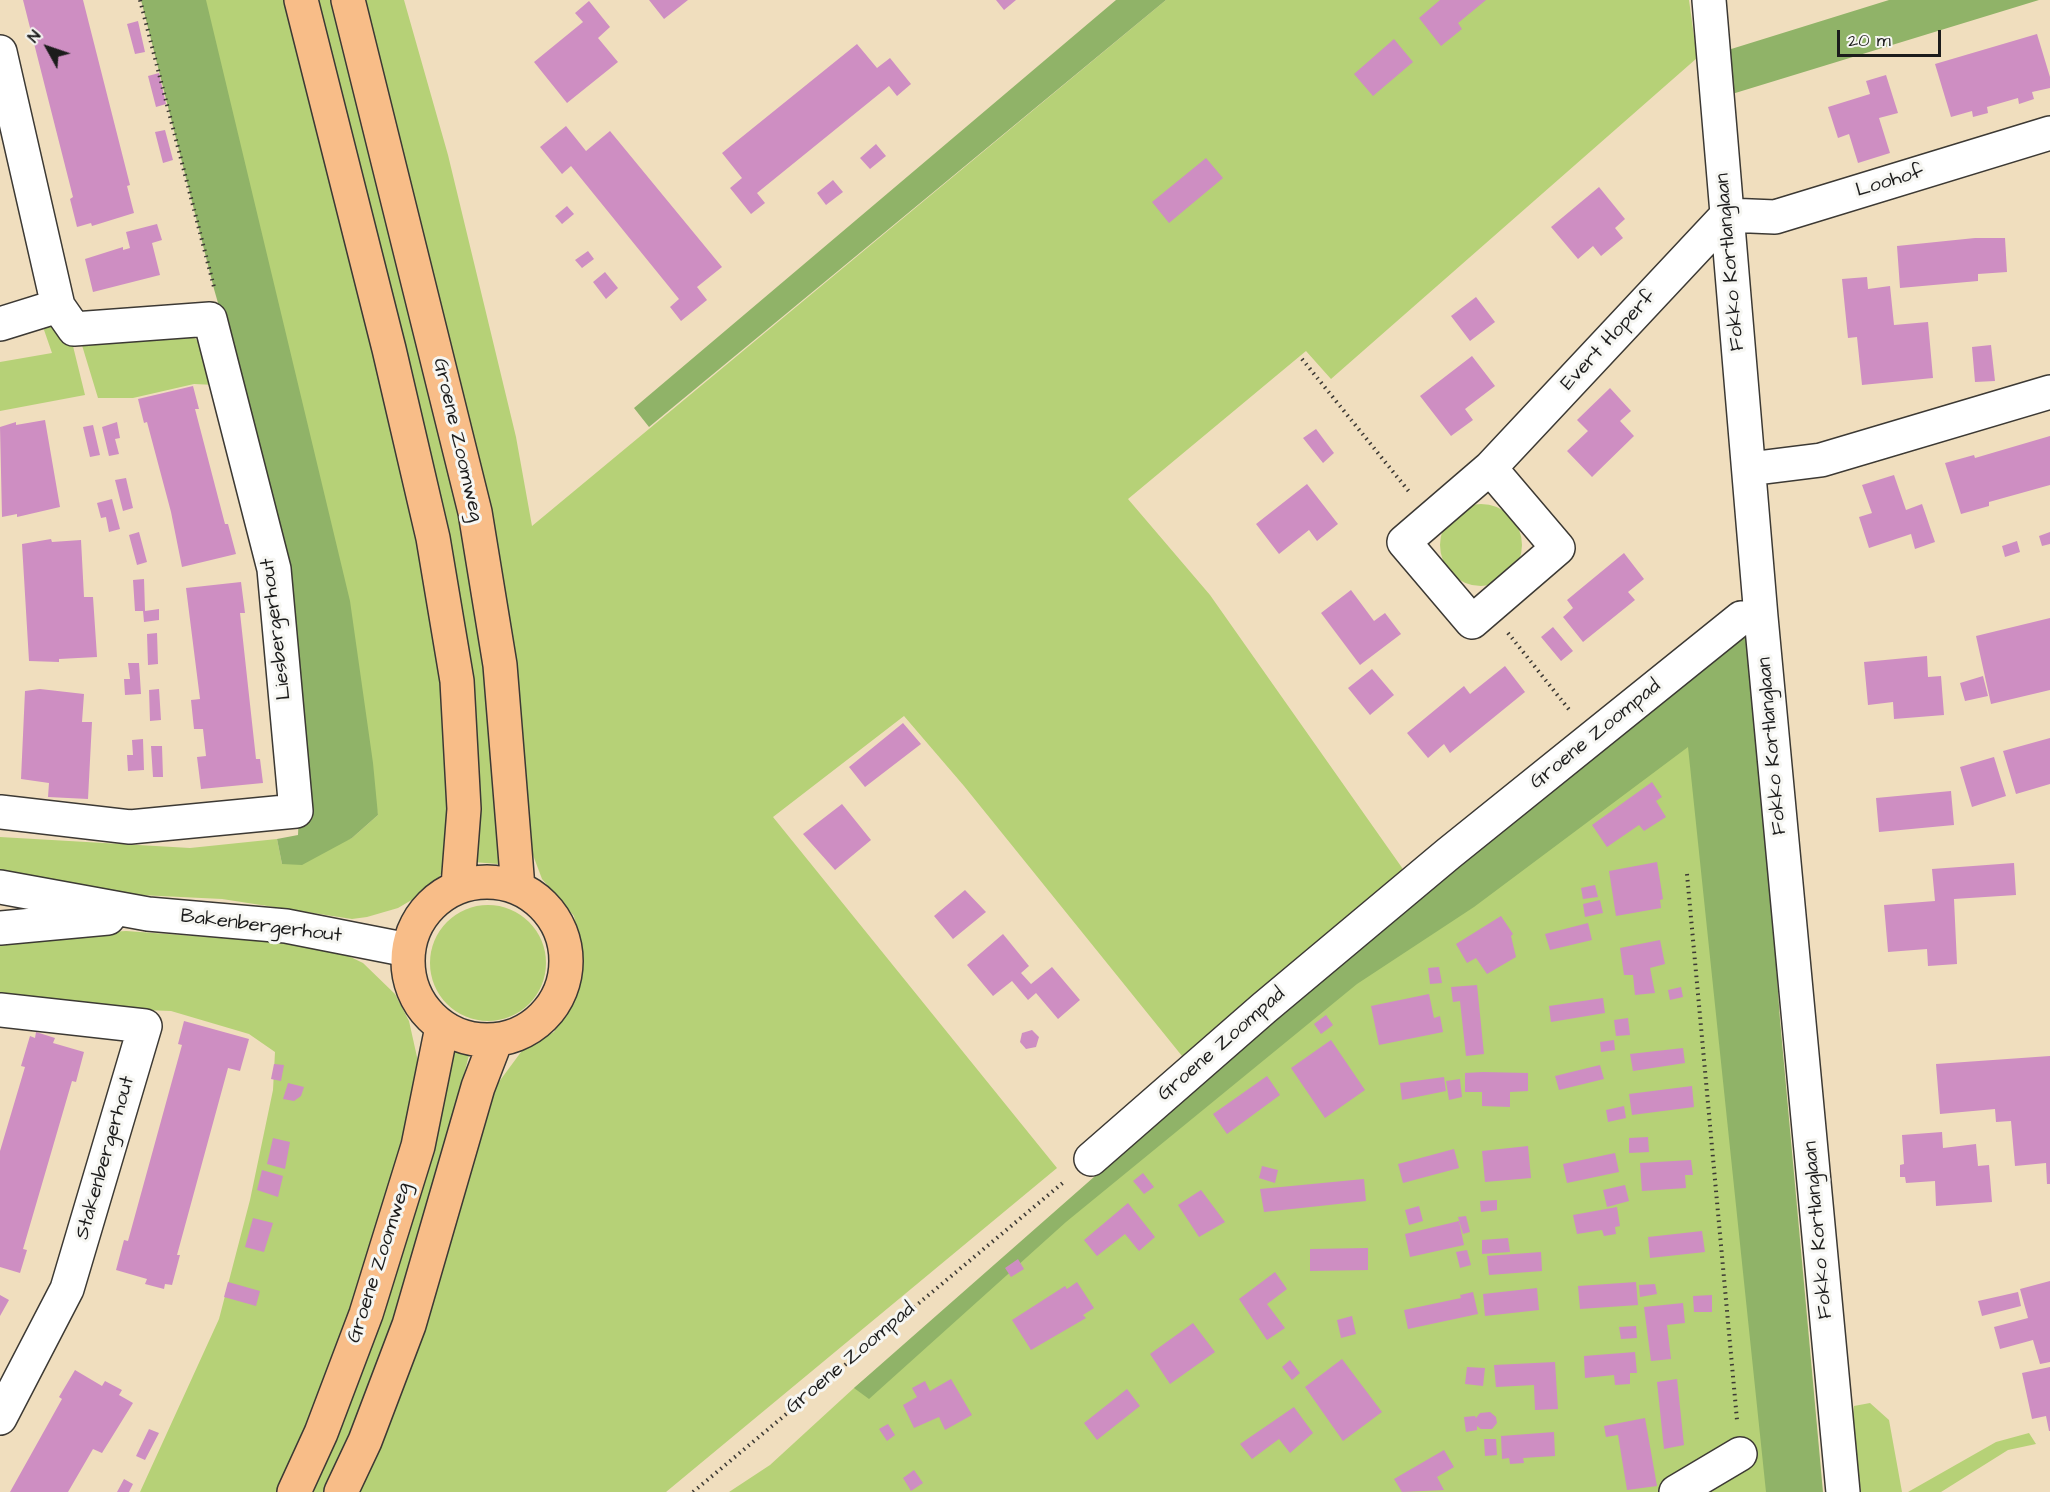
<!DOCTYPE html>
<html>
<head>
<meta charset="utf-8">
<style>
  body { margin:0 }
  #map { position:relative; width:2050px; height:1492px; overflow:hidden; background:#f0debe; font-family:"Architects Daughter",sans-serif }
  canvas { display:block }
  .north { position:absolute; left:18px; top:18px; width:60px; height:60px; -webkit-text-stroke:4px #f6f6f2; paint-order:stroke; rotate:310deg; font-size:16px; font-weight:700; line-height:24px; text-align:center; color:#1c1c1c }
  .north::after { content:''; display:block; margin:auto; width:21px; height:27px; background:#1c1c1c; clip-path:polygon(50% 0,100% 100%,50% 72%,0 100%) }
  .scale { position:absolute; left:1837px; top:30px; width:104px; height:27px; box-sizing:border-box; border:3px solid #1c1c1c; border-top:0; padding-left:8px; font-size:18px; line-height:21px; white-space:nowrap; color:#1c1c1c; -webkit-text-stroke:4px #f6f6f2; paint-order:stroke }
</style>
</head>
<body>
<div id="map">
<canvas width="2050" height="1492"></canvas>
<div class="north">N</div>
<div class="scale">20 m</div>
</div>
<script>
const ctx = document.querySelector('canvas').getContext('2d');
ctx.lineJoin = 'round';
function paint(path, color) { ctx.fillStyle = color; ctx.fill(path, 'evenodd'); }
const poly = rows => new Path2D(rows.map(r => 'M' + r).join(''));
function stroke(path, color, width, dash) { ctx.strokeStyle = color; ctx.lineWidth = width; ctx.lineCap = dash ? 'butt' : 'round'; ctx.setLineDash(dash || []); ctx.stroke(path); }
function drawText(font, color, halo, rows, align = 'center') {
  ctx.font = font + ' "Architects Daughter",sans-serif'; ctx.lineWidth = 6; ctx.setLineDash([]); ctx.textBaseline = 'middle'; ctx.strokeStyle = halo; ctx.fillStyle = color; for (const [text, x, y, turn = 0] of rows) {
    ctx.save(); ctx.translate(x, y); ctx.rotate((+turn || 0) * Math.PI / 180); ctx.textAlign = isNaN(turn) ? turn : align; if (halo) ctx.strokeText(text, 0, 0); ctx.fillText(text, 0, 0); ctx.restore();
  }
}
paint(poly([
  [204,0,289,0,415,502,451,737,451,858,439,877,415,898,398,908,367,917,352,919,222,899,119,894,0,879,0,837,190,848,277,839,282,864,352,838,378,815],
  [313,0,335,0,465,512,498,770,498,864,473,862,475,801],
  [359,0,404,0,448,155,516,437,532,526,1166,0,1689,0,1697,58,1331,379,1306,351,1128,499,1210,595,1405,872,1182,1056,964,786,904,716,773,817,1057,1168,666,1492,348,1492,487,1098,524,1048,554,1032,572,1001,583,966,574,916,542,879,527,839],
  [52,326,72,342,85,395,0,411,0,362,52,353,43,327],
  [189,333,210,352,215,385,194,384,133,398,98,398,81,342],
  '1440 545a41 41 0 1 1 82 0a41 41 0 1 1-82 0Z',
  [1735,648,1816,1492,729,1492,770,1465,854,1388],
  '430 963a58 58 0 1 1 116 0a58 58 0 1 1-116 0Z',
  [126,931,264,941,336,950,363,963,395,994,409,1021,419,1066,386,1225,286,1492,140,1492,219,1319,250,1200,273,1090,275,1052,249,1034,171,1011,67,1007,0,998,0,939],
  [448,1048,469,1055,412,1279,329,1492,309,1492],
  [1870,1403,1889,1420,1902,1492,1861,1492,1852,1423,1854,1406],
  [2029,1433,2036,1444,2008,1450,1941,1492,1908,1492,1996,1442]
]), '#b6d177');
paint(poly([
  [141,0,206,0,350,601,373,763,378,815,352,838,302,865,282,864,277,839,298,835,303,719,300,670,290,599,256,436,214,289],
  [1116,0,1166,0,649,427,634,408],
  [1889,0,2039,0,1732,94,1728,50],
  [1753,633,1780,1020,1823,1492,1766,1492,1688,747,1474,907,1357,984,1066,1222,869,1399,854,1388,1310,987,1739,634]
]), '#90b368');
paint(poly([
  [23,0,83,0,130,185,127,186,134,213,92,226,91,223,77,227,70,199,73,197],
  [649,0,688,0,664,19],
  [996,0,1016,0,1004,10],
  [1440,0,1486,0,1458,23,1462,29,1441,46,1419,18],
  [589,1,610,27,598,38,618,62,567,103,534,62,583,22,575,13],
  [138,21,145,52,135,54,127,24],
  [2037,34,2050,77,2050,88,2032,92,2034,99,2019,104,2018,98,1987,107,1988,113,1973,117,1972,111,1951,117,1935,64],
  [1394,39,1413,62,1373,96,1354,74],
  [857,44,877,68,890,58,911,84,897,96,889,86,757,193,765,203,751,214,730,188,742,178,722,153],
  [159,73,166,104,156,107,148,76],
  [1886,75,1898,113,1879,118,1890,153,1858,163,1849,134,1838,138,1828,107,1870,94,1866,81],
  [566,126,586,151,610,131,722,267,697,287,707,300,681,321,670,307,679,299,571,166,562,174,540,147],
  [165,130,173,160,163,163,155,132],
  [876,144,886,156,870,169,860,158],
  [1206,158,1223,178,1169,223,1152,202],
  [833,180,843,192,826,205,817,193],
  [1599,187,1625,219,1615,228,1623,238,1601,256,1593,246,1578,259,1551,227],
  [567,206,574,214,562,224,555,216],
  [157,224,162,240,152,243,160,275,93,292,85,259,123,247,123,250,130,248,126,232],
  [1975,238,2005,238,2007,272,1978,274,1978,281,1900,288,1897,246],
  [588,251,594,259,582,268,575,260],
  [605,272,618,288,606,299,593,282],
  [1867,277,1868,289,1890,286,1894,325,1928,322,1933,378,1862,385,1857,337,1848,338,1842,279],
  [1476,297,1495,322,1470,341,1451,316],
  [1991,345,1995,381,1975,382,1972,347],
  [1472,356,1495,386,1465,409,1473,420,1451,436,1420,396],
  [193,386,199,409,195,409,225,524,228,524,236,554,182,567,171,512,147,422,144,423,138,399],
  [1610,388,1631,411,1620,421,1634,436,1592,477,1567,451,1588,431,1577,420],
  [45,420,60,507,17,517,17,514,2,517,0,427,16,422,16,425],
  [117,422,120,438,115,439,119,454,109,456,102,427],
  [93,425,100,455,90,457,83,427],
  [1316,429,1334,453,1323,463,1303,438],
  [2050,436,2050,485,1989,502,1989,506,1961,514,1945,463,1974,455,1975,458],
  [1894,475,1906,510,1922,504,1935,542,1915,549,1911,534,1869,548,1859,517,1872,513,1862,485],
  [126,478,133,508,123,511,115,480],
  [1307,484,1338,524,1317,541,1309,530,1279,554,1256,524],
  [112,499,120,529,109,532,106,517,101,518,97,503],
  [139,532,147,562,137,565,129,535],
  [2050,532,2050,544,2042,546,2039,536],
  [51,539,52,542,81,540,84,597,93,597,97,657,59,659,59,662,29,661,22,544],
  [2017,541,2020,552,2005,557,2002,546],
  [1624,553,1644,579,1628,592,1635,600,1583,642,1563,617,1573,608,1567,600],
  [144,579,145,611,159,609,159,620,144,622,143,611,135,611,133,580],
  [241,582,245,613,240,613,256,759,260,759,263,783,201,789,197,757,206,756,203,729,194,729,191,700,200,699,186,588],
  [1351,590,1374,621,1385,613,1401,634,1360,665,1321,613],
  [2050,618,2050,690,1991,704,1976,636],
  [1553,627,1573,651,1561,661,1541,637],
  [157,633,158,664,148,665,147,634],
  [1927,656,1928,677,1941,676,1944,715,1894,719,1893,702,1868,705,1864,662],
  [128,663,139,663,141,694,125,695,124,679,130,679],
  [1505,666,1525,692,1450,753,1444,744,1428,758,1407,733,1464,686,1470,694],
  [1372,669,1394,695,1370,715,1348,688],
  [1983,676,1988,696,1965,701,1960,683],
  [40,689,84,694,82,722,92,722,88,799,48,797,49,783,21,779,25,691],
  [159,689,161,720,150,721,149,690],
  [903,723,921,744,865,787,849,767],
  [2050,738,2050,784,2016,794,2003,751],
  [143,739,144,770,128,771,127,755,133,755,132,740],
  [151,746,162,746,163,777,153,777],
  [1994,757,2006,796,1972,807,1960,767],
  [1652,782,1662,797,1656,801,1666,817,1644,831,1639,825,1607,847,1592,825],
  [1951,791,1954,825,1879,832,1876,798],
  [842,804,871,840,835,870,803,834],
  [1657,862,1663,899,1660,900,1661,908,1616,916,1609,871],
  [2014,863,2016,895,1954,899,1957,964,1928,966,1927,949,1888,952,1884,905,1935,901,1932,869],
  [1595,885,1598,897,1583,899,1581,888],
  [965,890,986,912,953,939,934,916],
  [1600,900,1603,913,1585,917,1583,904],
  [1501,916,1513,934,1511,936,1516,957,1487,974,1476,958,1467,963,1456,944],
  [1588,923,1592,940,1550,950,1545,934],
  [1003,934,1029,966,1021,973,1031,984,1052,967,1080,1000,1058,1019,1036,993,1028,1000,1012,981,993,996,967,965],
  [1660,940,1665,964,1650,968,1655,993,1635,995,1633,975,1624,975,1620,948],
  [1439,967,1442,983,1430,984,1428,968],
  [1477,985,1484,1054,1466,1056,1460,1001,1453,1002,1451,987],
  [1681,987,1683,997,1670,1000,1668,990],
  [1429,994,1434,1018,1440,1016,1443,1032,1379,1045,1371,1006],
  [1603,998,1605,1013,1551,1022,1549,1006],
  [1326,1015,1333,1025,1321,1034,1314,1024],
  [1628,1018,1630,1035,1616,1036,1614,1020],
  [184,1021,249,1039,240,1071,228,1068,177,1255,180,1255,172,1285,165,1284,164,1289,145,1284,147,1279,116,1270,124,1240,128,1241,172,1081,182,1045,178,1044],
  [1032,1030,1039,1037,1036,1047,1026,1049,1020,1042,1022,1033],
  [36,1032,55,1038,53,1043,84,1052,76,1082,72,1081,49,1160,23,1249,27,1250,20,1273,0,1267,0,1151,25,1067,21,1066,30,1036,35,1038],
  [1331,1040,1365,1090,1325,1118,1291,1068],
  [1614,1040,1615,1050,1601,1052,1600,1042],
  [1683,1048,1685,1063,1633,1071,1630,1054],
  [2050,1056,2050,1184,2047,1184,2046,1163,2015,1166,2011,1121,1996,1122,1995,1109,1940,1114,1936,1064],
  [274,1064,284,1065,281,1081,271,1079],
  [1600,1065,1604,1079,1559,1090,1555,1076],
  [1483,1072,1528,1073,1528,1091,1510,1092,1510,1107,1482,1106,1482,1092,1465,1092,1465,1073],
  [1267,1076,1280,1095,1227,1134,1213,1114],
  [1444,1077,1446,1091,1402,1100,1400,1083],
  [1460,1079,1462,1097,1449,1100,1446,1081],
  [288,1083,304,1087,301,1096,294,1101,283,1099],
  [1692,1086,1694,1107,1632,1115,1629,1094],
  [1624,1106,1626,1118,1608,1122,1606,1110],
  [1942,1132,1943,1148,1976,1144,1978,1166,1989,1165,1992,1202,1936,1206,1935,1181,1906,1183,1905,1177,1900,1177,1900,1165,1904,1164,1902,1135],
  [1648,1137,1649,1152,1629,1153,1629,1138],
  [273,1138,290,1142,285,1169,267,1164],
  [1528,1146,1531,1178,1485,1182,1482,1151],
  [1454,1149,1459,1168,1403,1183,1398,1164],
  [1615,1153,1619,1172,1567,1183,1563,1164],
  [1691,1160,1693,1175,1685,1175,1686,1188,1642,1191,1640,1163],
  [1262,1166,1278,1170,1275,1183,1259,1178],
  [262,1170,283,1176,278,1197,257,1190],
  [1143,1173,1154,1187,1144,1194,1133,1181],
  [1364,1179,1366,1201,1264,1212,1260,1189],
  [1625,1185,1629,1201,1607,1207,1603,1190],
  [1201,1190,1225,1222,1199,1237,1178,1205],
  [1497,1200,1497,1210,1481,1212,1480,1201],
  [1128,1203,1155,1237,1139,1251,1125,1234,1097,1256,1084,1240],
  [1419,1206,1423,1221,1409,1225,1405,1210],
  [1617,1207,1620,1226,1615,1227,1616,1234,1604,1236,1602,1230,1577,1234,1573,1215],
  [1466,1216,1470,1232,1463,1234,1458,1217],
  [253,1218,273,1223,264,1252,245,1247],
  [1459,1221,1464,1245,1410,1257,1405,1234],
  [1702,1231,1705,1252,1650,1258,1648,1237],
  [1508,1238,1510,1252,1482,1254,1482,1240],
  [1368,1248,1368,1270,1310,1271,1310,1249],
  [1467,1250,1471,1265,1460,1268,1456,1252],
  [1541,1252,1542,1271,1489,1275,1487,1256],
  [1018,1259,1024,1269,1011,1277,1005,1268],
  [1275,1272,1287,1289,1267,1304,1285,1328,1267,1340,1239,1299],
  [2050,1281,2050,1362,2040,1364,2033,1340,2000,1349,1994,1327,2028,1318,2020,1289],
  [228,1282,260,1291,256,1306,224,1297],
  [1077,1282,1094,1308,1083,1315,1086,1318,1031,1350,1012,1320,1065,1286,1067,1289],
  [1636,1282,1638,1305,1580,1309,1578,1286],
  [1655,1284,1657,1294,1640,1297,1639,1285],
  [1537,1288,1539,1310,1485,1316,1483,1294],
  [1473,1292,1478,1314,1408,1329,1404,1310,1461,1298,1460,1295],
  [2018,1292,2021,1306,1982,1316,1978,1301],
  [0,1295,9,1300,0,1316],
  [1712,1295,1712,1312,1694,1312,1693,1296],
  [1683,1303,1685,1323,1667,1325,1671,1359,1651,1361,1644,1307],
  [1352,1316,1356,1334,1341,1338,1337,1320],
  [1193,1323,1215,1352,1170,1384,1150,1354],
  [1636,1326,1637,1338,1621,1339,1619,1327],
  [1635,1352,1637,1373,1630,1373,1630,1384,1615,1385,1614,1375,1585,1378,1584,1356],
  [1342,1359,1382,1412,1343,1441,1305,1387],
  [1290,1360,1300,1373,1292,1380,1282,1367],
  [1555,1362,1558,1409,1535,1410,1534,1385,1496,1387,1494,1365],
  [1467,1367,1485,1368,1483,1386,1465,1384],
  [2050,1367,2050,1431,2049,1431,2046,1416,2032,1419,2022,1373],
  [75,1370,102,1386,105,1381,122,1390,119,1395,133,1403,102,1453,93,1449,68,1492,10,1492,62,1399,59,1397],
  [951,1379,972,1415,945,1430,939,1417,914,1428,903,1405,917,1397,912,1388,925,1381,930,1391],
  [1677,1379,1684,1445,1664,1449,1657,1382],
  [1127,1389,1140,1406,1097,1440,1084,1423],
  [1294,1407,1313,1433,1290,1453,1279,1439,1252,1459,1240,1444],
  [1490,1412,1496,1417,1497,1423,1492,1429,1481,1429,1477,1426,1477,1430,1466,1432,1464,1417,1475,1416,1476,1418,1480,1413],
  [1645,1418,1657,1486,1627,1490,1618,1435,1606,1437,1604,1426],
  [888,1424,895,1435,887,1441,879,1429],
  [149,1429,159,1433,145,1460,136,1456],
  [1554,1432,1555,1456,1523,1458,1524,1463,1510,1464,1509,1458,1502,1459,1501,1436],
  [1484,1439,1496,1439,1497,1455,1485,1456],
  [1444,1450,1454,1467,1437,1477,1444,1490,1402,1492,1394,1479],
  [914,1470,923,1483,911,1491,903,1478],
  [124,1479,133,1484,129,1492,117,1492]
]), '#ce8ec2');
const minor = poly([
  [1709,0,1761,617,1843,1492],
  [0,52,58,306,0,324],
  [1490,468,1727,215,1775,217,2050,133],
  [1490,468,1558,548,1472,622,1404,542,1490,468],
  [1749,469,1821,460,2050,392],
  [0,812,130,827,296,811,274,569,210,319,74,329,58,306],
  [0,887,148,914,286,926,408,950],
  [0,928,108,918],
  [0,1010,145,1026,67,1289,0,1418],
  [1091,1159,1264,1008,1448,854,1741,618,1761,617],
  [1676,1492,1740,1454]
]);
const major = poly([
  [301,0,389,349,433,538,457,681,464,809,458,886],
  [348,0,475,512,500,665,518,888],
  '408 961a79 79 0 1 1 158 0a79 79 0 1 1-158 0Z',
  [294,1492,321,1433,366,1314,418,1146,442,1027],
  [341,1492,365,1441,409,1325,478,1087,496,1040]
]);
stroke(minor, '#3c3934', 36);
stroke(major, '#3c3934', 36);
stroke(poly([
  [140,0,214,287],
  [1302,359,1411,494],
  [1508,633,1571,712],
  [1687,874,1737,1420],
  [693,1492,1065,1181]
]), '#3c3934', 4, [1.5, 4.5]);
stroke(minor, '#fff', 33);
stroke(major, '#f8bd88', 33);
drawText('20px', '#1c1c1c', '#f6f6f2', [
  ["Loohof",1890,182,-17],
  ["Fokko Kortlanglaan",1731,262,-95],
  ["Evert Hoperf",1609,341,-47],
  ["Groene Zoomweg",457,440,77],
  ["Liesbergerhout",277,629,-97],
  ["Groene Zoompad",1596,735,-39],
  ["Fokko Kortlanglaan",1773,746,-95],
  ["Bakenbergerhout",261,927,7],
  ["Groene Zoompad",1222,1045,-41],
  ["Stakenbergerhout",106,1158,-74],
  ["Fokko Kortlanglaan",1819,1230,-95],
  ["Groene Zoomweg",380,1263,-72],
  ["Groene Zoompad",851,1359,-40]
]);
</script>
</body>
</html>
